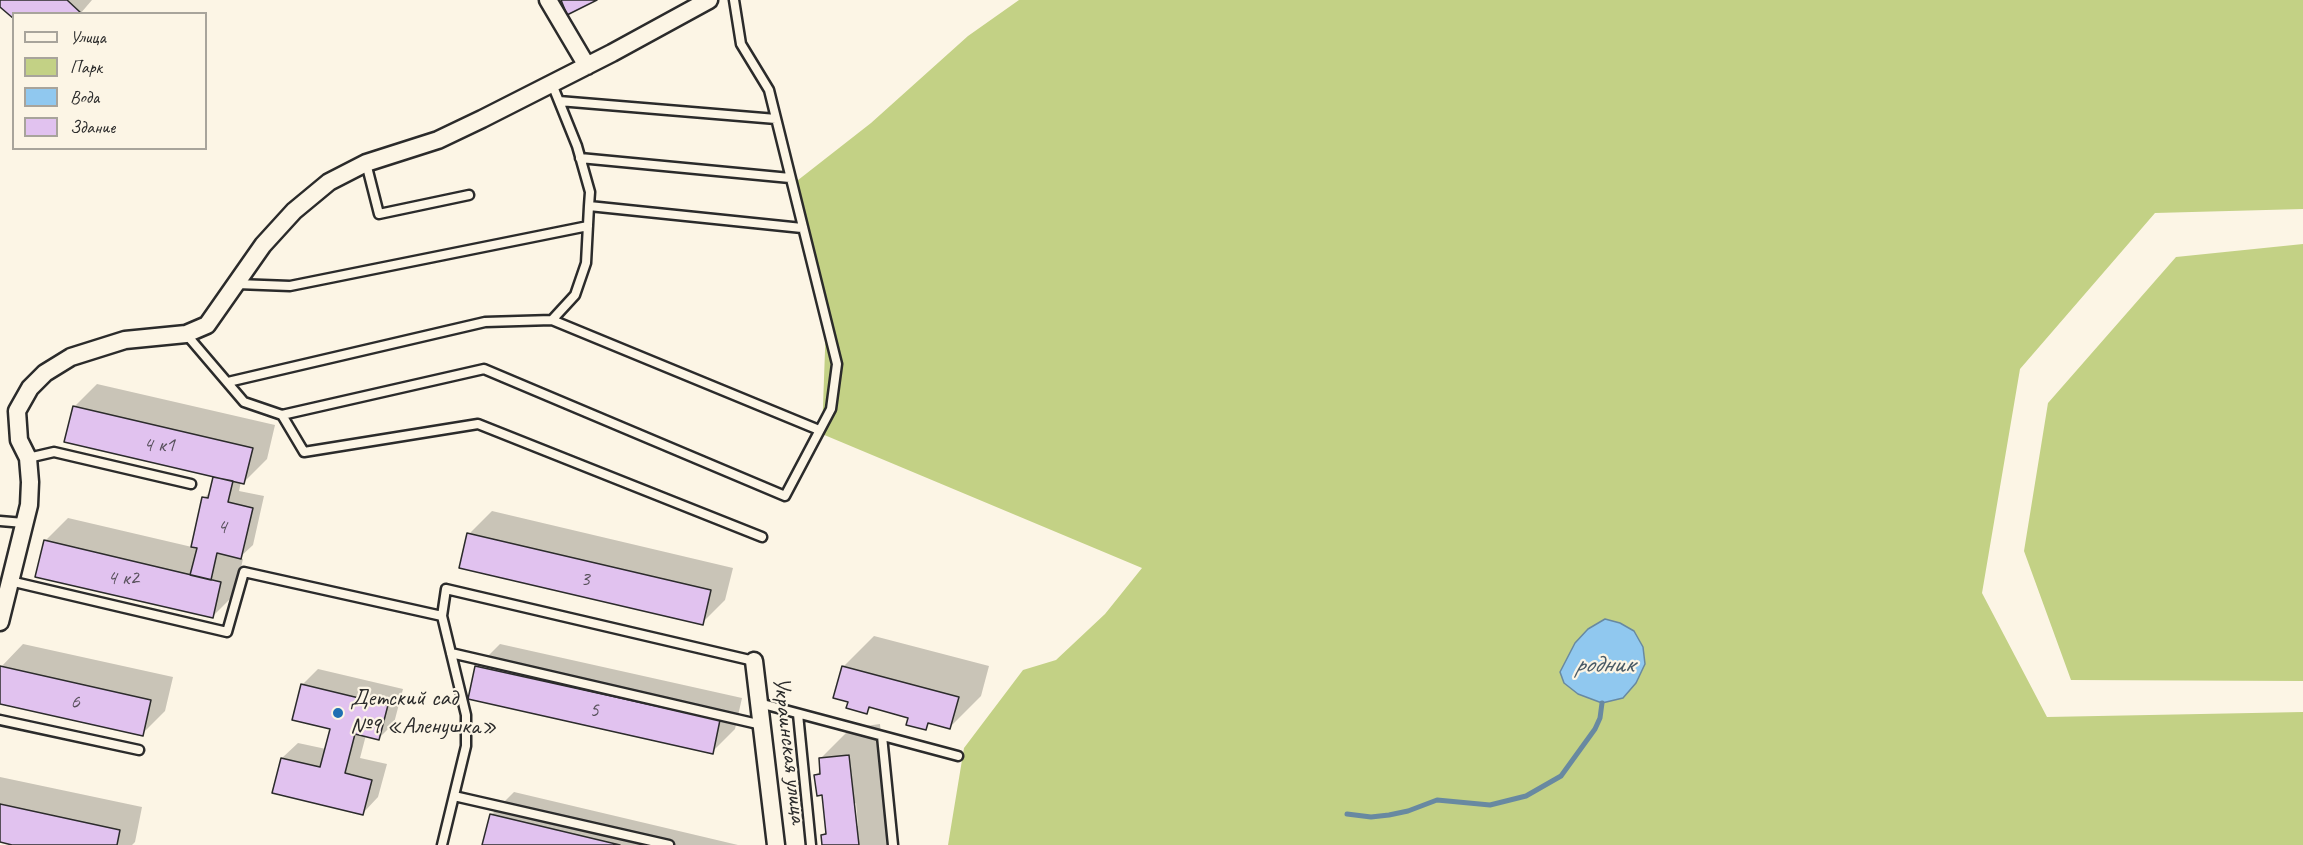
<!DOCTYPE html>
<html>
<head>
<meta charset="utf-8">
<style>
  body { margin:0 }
  #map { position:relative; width:2303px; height:845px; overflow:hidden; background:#fcf5e5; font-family:Caveat,sans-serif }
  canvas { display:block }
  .legend { position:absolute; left:12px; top:12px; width:195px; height:138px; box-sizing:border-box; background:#fcf5e5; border:2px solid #a8a49b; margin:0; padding:8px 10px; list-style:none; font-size:18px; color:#2b2b2b }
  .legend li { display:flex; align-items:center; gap:12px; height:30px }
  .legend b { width:30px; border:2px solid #a8a49b }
</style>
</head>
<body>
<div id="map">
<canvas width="2303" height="845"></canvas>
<ul class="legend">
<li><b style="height:8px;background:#fcf5e5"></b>Улица</li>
<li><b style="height:16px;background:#c3d185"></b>Парк</li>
<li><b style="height:16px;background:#90c8ef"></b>Вода</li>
<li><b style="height:16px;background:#e1c2ef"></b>Здание</li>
</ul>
</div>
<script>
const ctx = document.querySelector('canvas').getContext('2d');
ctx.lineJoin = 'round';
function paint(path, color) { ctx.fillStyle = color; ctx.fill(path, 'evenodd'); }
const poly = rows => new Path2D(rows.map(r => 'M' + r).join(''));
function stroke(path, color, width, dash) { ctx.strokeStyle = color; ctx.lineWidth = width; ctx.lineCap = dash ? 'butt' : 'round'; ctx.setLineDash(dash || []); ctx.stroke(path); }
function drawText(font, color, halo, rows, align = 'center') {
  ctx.font = font + ' Caveat,sans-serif'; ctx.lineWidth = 4.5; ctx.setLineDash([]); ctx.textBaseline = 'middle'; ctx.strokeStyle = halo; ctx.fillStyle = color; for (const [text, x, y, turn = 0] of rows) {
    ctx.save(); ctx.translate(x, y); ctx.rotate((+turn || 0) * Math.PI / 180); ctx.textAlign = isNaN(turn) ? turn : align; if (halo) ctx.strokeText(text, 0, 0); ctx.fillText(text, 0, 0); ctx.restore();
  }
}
paint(poly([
  [1019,0,2303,0,2303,209,2155,213,2020,369,1982,593,2047,717,2303,712,2303,845,948,845,964,748,1023,670,1056,660,1105,614,1142,568,822,434,826,323,814,253,793,184,871,123,968,36],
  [2303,244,2303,681,2071,680,2024,551,2048,403,2176,257]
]), '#c3d185');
const water = poly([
  [1605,619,1620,623,1634,631,1643,647,1645,664,1636,683,1623,698,1602,703,1578,694,1564,683,1560,672,1575,643,1588,629,1605,619]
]);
paint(water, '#90c8ef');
stroke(water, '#6889a1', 1.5);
paint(poly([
  [0,0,92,0,80,14,14,14,0,5],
  [97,384,275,425,267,459,244,482,241,482,239,491,264,496,253,545,239,558,243,559,235,594,212,617,45,541,68,518,192,547,204,498,211,491,216,476,74,407],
  [492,511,733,568,725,600,702,623,469,534],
  [874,636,989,666,981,696,950,727,931,722,925,728,910,717,872,707,866,712,850,701,843,667],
  [23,644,173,677,165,711,142,734,0,702,1,667],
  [500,644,742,698,735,729,712,752,477,667],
  [318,669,403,689,394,723,379,738,366,735,360,758,387,764,378,797,363,813,282,758,298,743,326,749,331,728,302,685],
  [880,724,892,845,823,845,822,836,827,830,824,794,816,775,821,770,820,759,851,728],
  [856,803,858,826,855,826,853,805],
  [0,777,142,807,135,842,132,845,20,845,0,841],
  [514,792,738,845,484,845,491,815]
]), '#0003');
stroke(poly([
  [1347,814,1371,817,1389,815,1408,811,1437,800,1490,805,1526,796,1561,776,1595,729,1600,718,1602,703]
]), '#6889a1', 5);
const building = poly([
  [0,0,67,0,81,13,14,14,14,19,0,7,0,0],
  [561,0,597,0,567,15,561,0],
  [73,406,253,448,244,484,64,442,73,406],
  [213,477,233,481,228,502,253,508,241,559,217,553,211,580,190,575,197,548,191,547,202,497,208,498,213,477],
  [467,533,711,590,703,625,459,568,467,533],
  [44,540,221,582,213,618,35,577,44,540],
  [0,666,151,700,143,736,0,704,0,666],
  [475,666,720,720,713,754,468,699,475,666],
  [842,666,959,697,950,729,928,723,926,730,906,725,908,718,869,707,867,714,846,708,848,702,833,698,842,666],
  [301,684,388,705,379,740,355,734,345,773,372,780,363,815,272,793,281,758,320,767,330,729,292,720,301,684],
  [849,755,859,845,822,845,821,835,826,834,822,795,817,796,814,775,820,774,819,758,849,755],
  [0,804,120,830,117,845,12,845,0,842,0,804],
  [490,814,620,845,482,845,490,814]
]);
paint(building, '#e1c2ef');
stroke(building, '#2b2b2b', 1.5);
const service = poly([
  [552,84,577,146,590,192,589,206,802,228],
  [559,101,776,119],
  [580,158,790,178],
  [366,163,379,214,469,195],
  [237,284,290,286,588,226],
  [552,320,575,295,586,263,589,206],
  [186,334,244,402,282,415,304,452,478,424,762,537],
  [228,382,485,322,552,320,819,430],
  [282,415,484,369,785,496,831,409,837,364,769,90,741,44,734,0],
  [28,458,54,452,191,484],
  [0,521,24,523],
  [10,581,227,632,244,572,442,616,446,589,754,661],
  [442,616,466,715,466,746,442,845],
  [451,653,762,725],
  [759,703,958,756],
  [798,714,811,845],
  [0,720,139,750],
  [882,736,893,845],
  [454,796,669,845]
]);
const minor = poly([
  [548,0,587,66],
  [0,622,29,505,30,482,28,458,19,440,17,411,30,388,45,373,71,357,125,340,186,334,207,325,263,245,294,211,329,182,366,163,438,140,482,119,612,53,709,0],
  [754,661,776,845]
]);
stroke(service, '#2b2b2b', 13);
stroke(minor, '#2b2b2b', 21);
stroke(service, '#fcf5e5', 8);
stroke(minor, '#fcf5e5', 16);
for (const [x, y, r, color] of [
  [338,713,6,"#1f6fb2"]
]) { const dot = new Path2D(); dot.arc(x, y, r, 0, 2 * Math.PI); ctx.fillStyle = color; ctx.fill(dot); stroke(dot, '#fcf5e5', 2); }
drawText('21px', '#58515c', null, [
  ["4 к1",159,445],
  ["4",222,527],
  ["4 к2",123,578],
  ["3",585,579],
  ["6",75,702],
  ["5",594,710]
]);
drawText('24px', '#2b2b2b', '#fcf5e5', [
  ["Детский сад",350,699],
  ["№9 «Аленушка»",350,727]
], 'left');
drawText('24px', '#2b2b2b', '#fcf5e5', [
  ["Украинская улица",789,750,83]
]);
drawText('italic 26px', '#495a66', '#fcf5e5', [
  ["родник",1604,665]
]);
</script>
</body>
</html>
